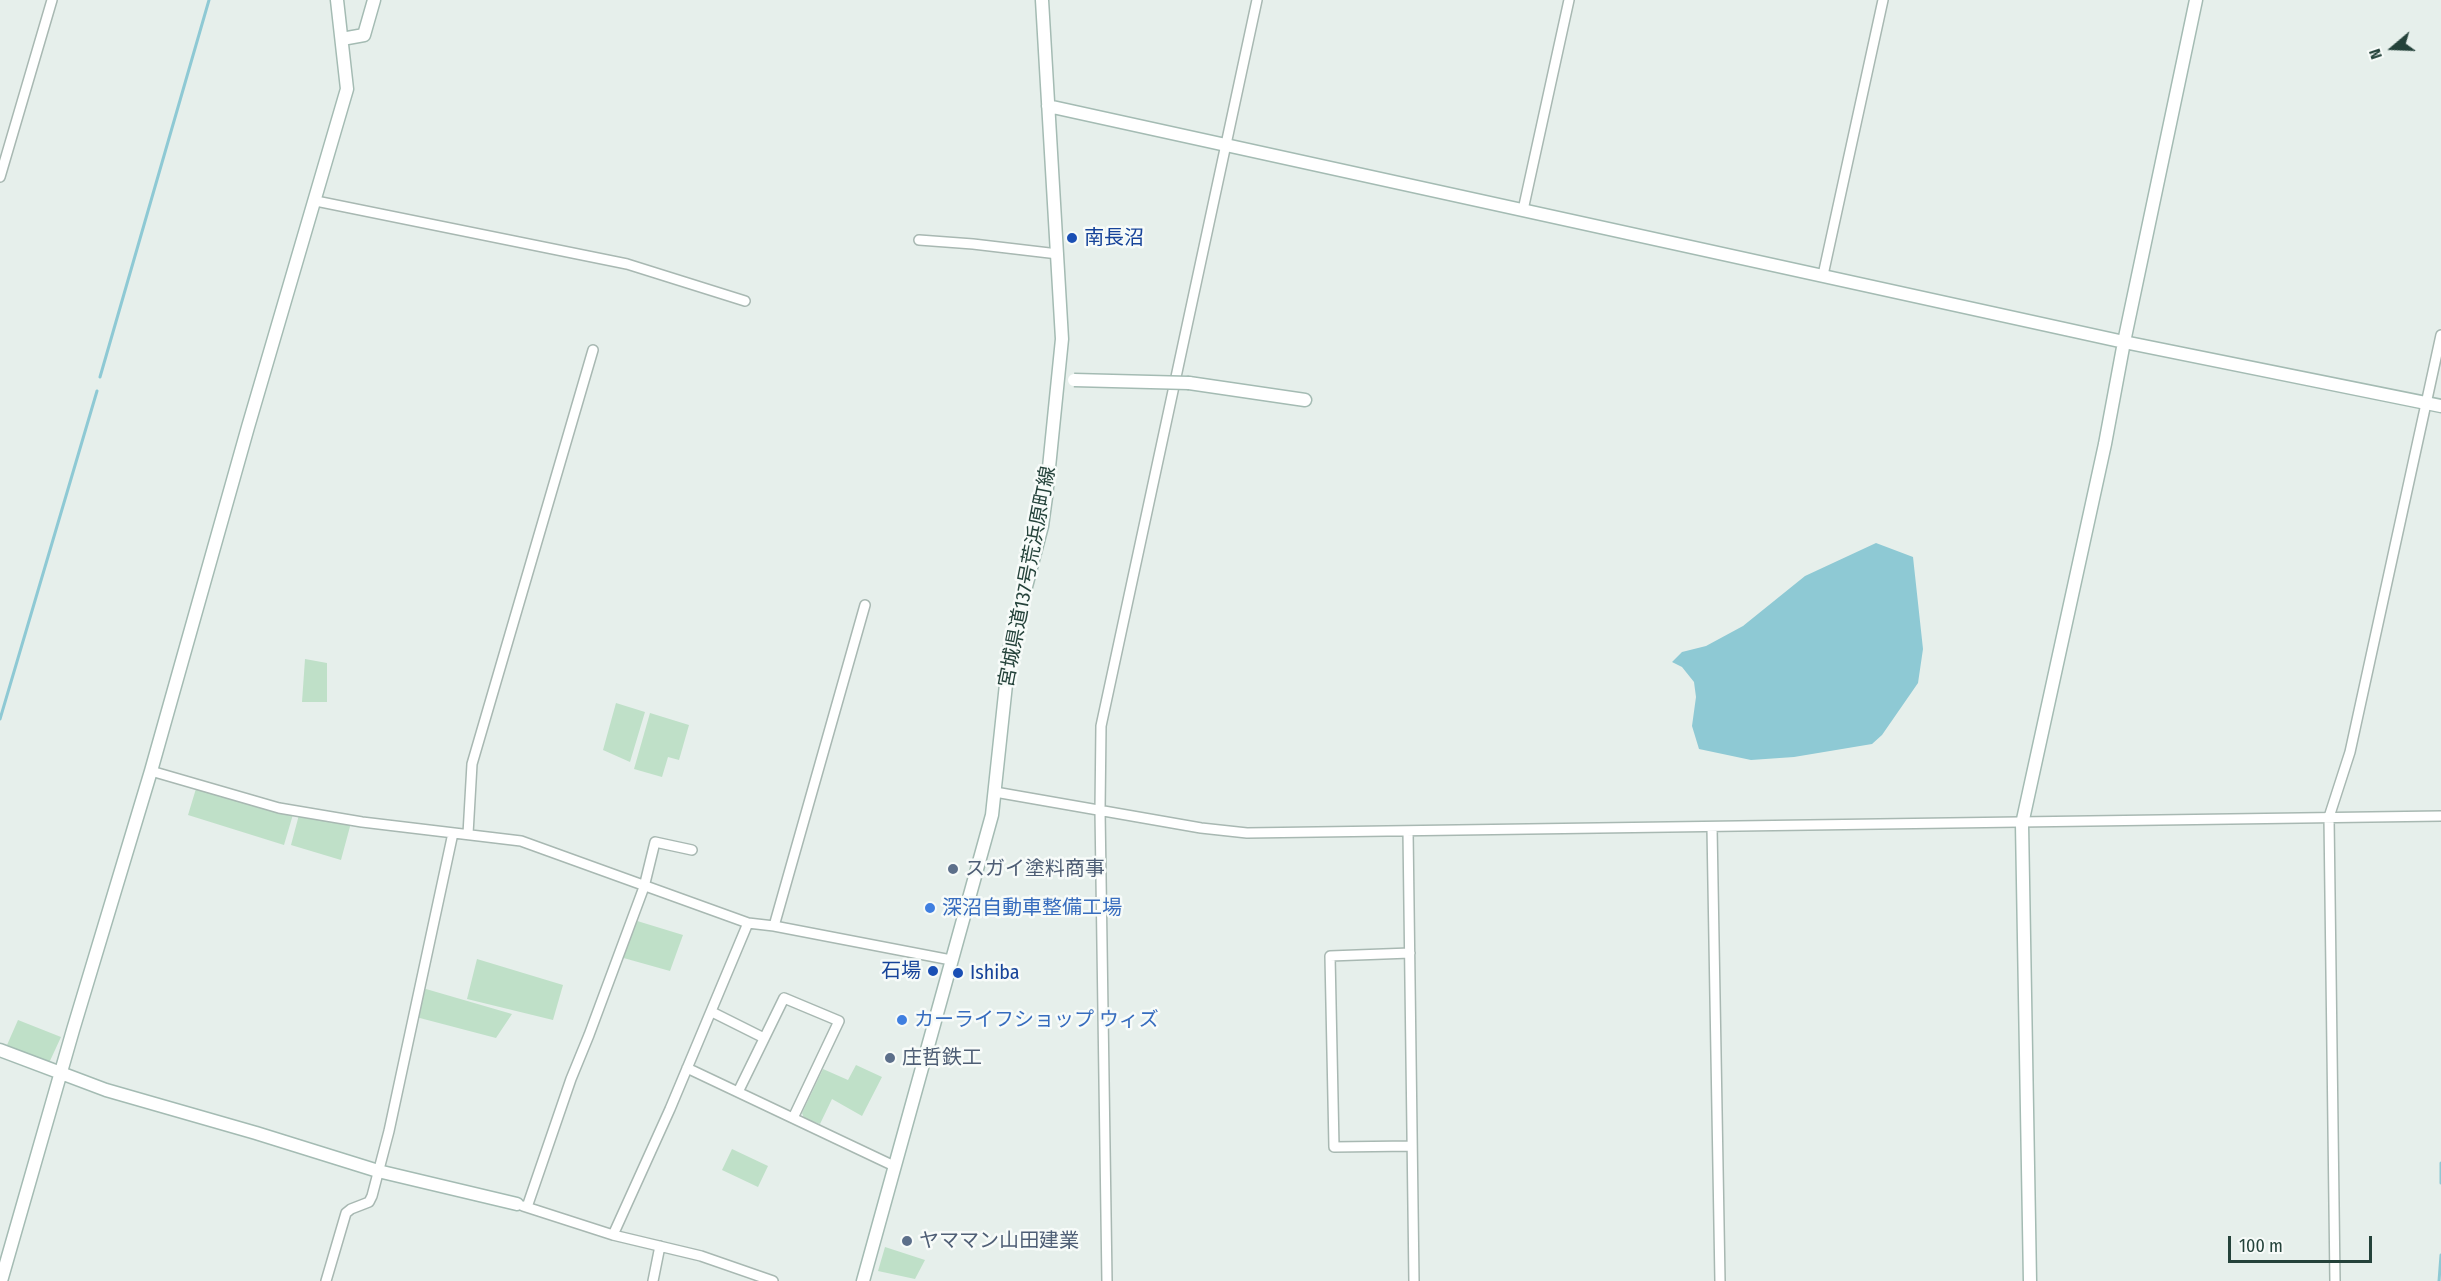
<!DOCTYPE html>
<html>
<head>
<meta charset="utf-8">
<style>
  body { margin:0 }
  #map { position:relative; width:2441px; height:1281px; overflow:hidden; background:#e6efeb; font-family:"Fira Sans Condensed",sans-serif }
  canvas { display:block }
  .north { position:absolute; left:2363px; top:18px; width:60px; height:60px; -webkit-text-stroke:4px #f7fbf9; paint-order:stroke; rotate:251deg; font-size:16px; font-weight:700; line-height:24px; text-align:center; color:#24423a }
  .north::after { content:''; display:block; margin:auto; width:21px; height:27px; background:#24423a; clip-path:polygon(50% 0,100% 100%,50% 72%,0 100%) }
  .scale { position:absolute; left:2228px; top:1236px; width:144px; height:27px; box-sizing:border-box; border:3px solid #24423a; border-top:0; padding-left:8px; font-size:18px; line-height:21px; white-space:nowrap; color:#24423a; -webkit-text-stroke:4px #f7fbf9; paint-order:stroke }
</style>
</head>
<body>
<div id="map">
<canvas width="2441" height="1281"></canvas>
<div class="north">N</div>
<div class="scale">100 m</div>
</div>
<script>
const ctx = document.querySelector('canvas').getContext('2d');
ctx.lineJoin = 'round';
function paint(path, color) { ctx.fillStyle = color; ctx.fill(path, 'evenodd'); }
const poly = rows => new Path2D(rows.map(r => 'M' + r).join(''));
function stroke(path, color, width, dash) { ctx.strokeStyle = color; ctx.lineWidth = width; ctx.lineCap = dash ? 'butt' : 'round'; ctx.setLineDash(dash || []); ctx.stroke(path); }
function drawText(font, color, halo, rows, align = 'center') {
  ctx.font = font + ' "Fira Sans Condensed","Noto Sans JP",sans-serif'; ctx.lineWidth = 5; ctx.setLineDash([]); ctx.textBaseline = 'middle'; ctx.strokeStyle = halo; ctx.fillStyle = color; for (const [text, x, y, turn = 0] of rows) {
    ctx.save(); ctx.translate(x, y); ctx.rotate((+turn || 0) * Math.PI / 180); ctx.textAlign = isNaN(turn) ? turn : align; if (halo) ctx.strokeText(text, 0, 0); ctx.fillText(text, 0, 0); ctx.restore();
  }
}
paint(poly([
  [305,659,327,663,327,702,302,702],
  [616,703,645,712,630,762,603,750],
  [650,713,689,725,679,760,668,757,662,777,634,769],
  [198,782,294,811,284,845,188,815],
  [300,811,352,819,341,860,291,845],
  [634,920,683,935,670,971,620,957],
  [477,959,563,985,553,1020,467,999],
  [426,989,512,1014,496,1038,416,1017,422,991],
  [18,1020,61,1037,49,1063,7,1045],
  [856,1065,882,1077,862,1116,832,1099,820,1124,804,1118,802,1113,823,1069,848,1080],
  [732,1149,768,1166,758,1187,722,1170],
  [885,1247,925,1260,915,1279,878,1271]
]), '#bfe0c8');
paint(poly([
  [1876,543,1913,557,1923,649,1918,683,1882,735,1872,744,1794,757,1751,760,1699,749,1692,726,1696,697,1694,682,1682,667,1672,662,1682,652,1706,646,1743,626,1805,576]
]), '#8ec9d4');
stroke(poly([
  [100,377,209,0],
  [0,719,97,391],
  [2441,1163,2441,1183],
  [2439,1281,2441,1255]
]), '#8ec9d4', 3);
const street = poly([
  [0,177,52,0],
  [316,201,627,264,745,301],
  [1523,210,1569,0],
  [919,240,973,244,1058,254],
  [1823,275,1883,0],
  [151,771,279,808,362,822,521,841,748,923,774,926,951,960],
  [995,792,1201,828,1247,833,2441,816],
  [1712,827,1720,1281],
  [1408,831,1414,1281],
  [468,834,472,764,593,350],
  [774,926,865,605],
  [1410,953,1330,956,1334,1147,1412,1146],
  [712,1012,764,1038],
  [687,1068,894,1166],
  [738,1092,784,998,839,1021,793,1118],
  [523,1206,613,1235,701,1256,773,1281],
  [527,1207,571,1079,589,1035,644,887,655,842,692,850],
  [613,1235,670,1109,748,923],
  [326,1281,346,1213,351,1209,369,1202,372,1196,389,1131,453,833],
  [653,1281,660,1246],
  [1107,1281,1100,810,1101,726,1257,0],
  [2335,1281,2329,817,2350,752,2441,335]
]);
const secondary = poly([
  [342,39,364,35,374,0],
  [1048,106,2124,342,2441,406],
  [1189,383,1305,400],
  [0,1050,106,1090,256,1133,378,1171,517,1204],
  [1,1281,73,1030,151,771,248,427,347,89,337,0],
  [863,1281,992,815,1010,647,1042,526,1046,497,1062,339,1042,0],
  [2030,1281,2022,824,2105,444,2124,342,2196,0]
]);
stroke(street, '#a8b8b2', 12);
stroke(secondary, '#a4bbb3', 15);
stroke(street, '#fff', 9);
stroke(secondary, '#fff', 12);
const secondaryBridge = poly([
  [1074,380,1189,383]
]);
stroke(secondaryBridge, '#a4bbb3', 15, []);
stroke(secondaryBridge, '#fff', 12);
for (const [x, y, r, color] of [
  [1072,238,6,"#1a4fb4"],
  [953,869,6,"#5c6f8a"],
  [930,908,6,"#3f7fe0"],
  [933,971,6,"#1a4fb4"],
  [958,973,6,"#1a4fb4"],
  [902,1020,6,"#3f7fe0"],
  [890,1058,6,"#5c6f8a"],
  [907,1241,6,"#5c6f8a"]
]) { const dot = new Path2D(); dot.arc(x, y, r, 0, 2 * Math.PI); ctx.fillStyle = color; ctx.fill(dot); stroke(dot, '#f7fbf9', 2); }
drawText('20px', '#164399', '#f7fbf9', [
  ["南長沼",1084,238],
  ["石場",921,971,"right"],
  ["Ishiba",970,973]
], 'left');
drawText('20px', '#24423a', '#f7fbf9', [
  ["宮城県道137号荒浜原町線",1028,577,-79]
]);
drawText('20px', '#4e5e75', '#f7fbf9', [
  ["スガイ塗料商事",965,869],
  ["庄哲鉄工",902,1058],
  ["ヤママン山田建業",919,1241]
], 'left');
drawText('20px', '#366cbe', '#f7fbf9', [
  ["深沼自動車整備工場",942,908],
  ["カーライフショップ ウィズ",914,1020]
], 'left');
</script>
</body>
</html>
